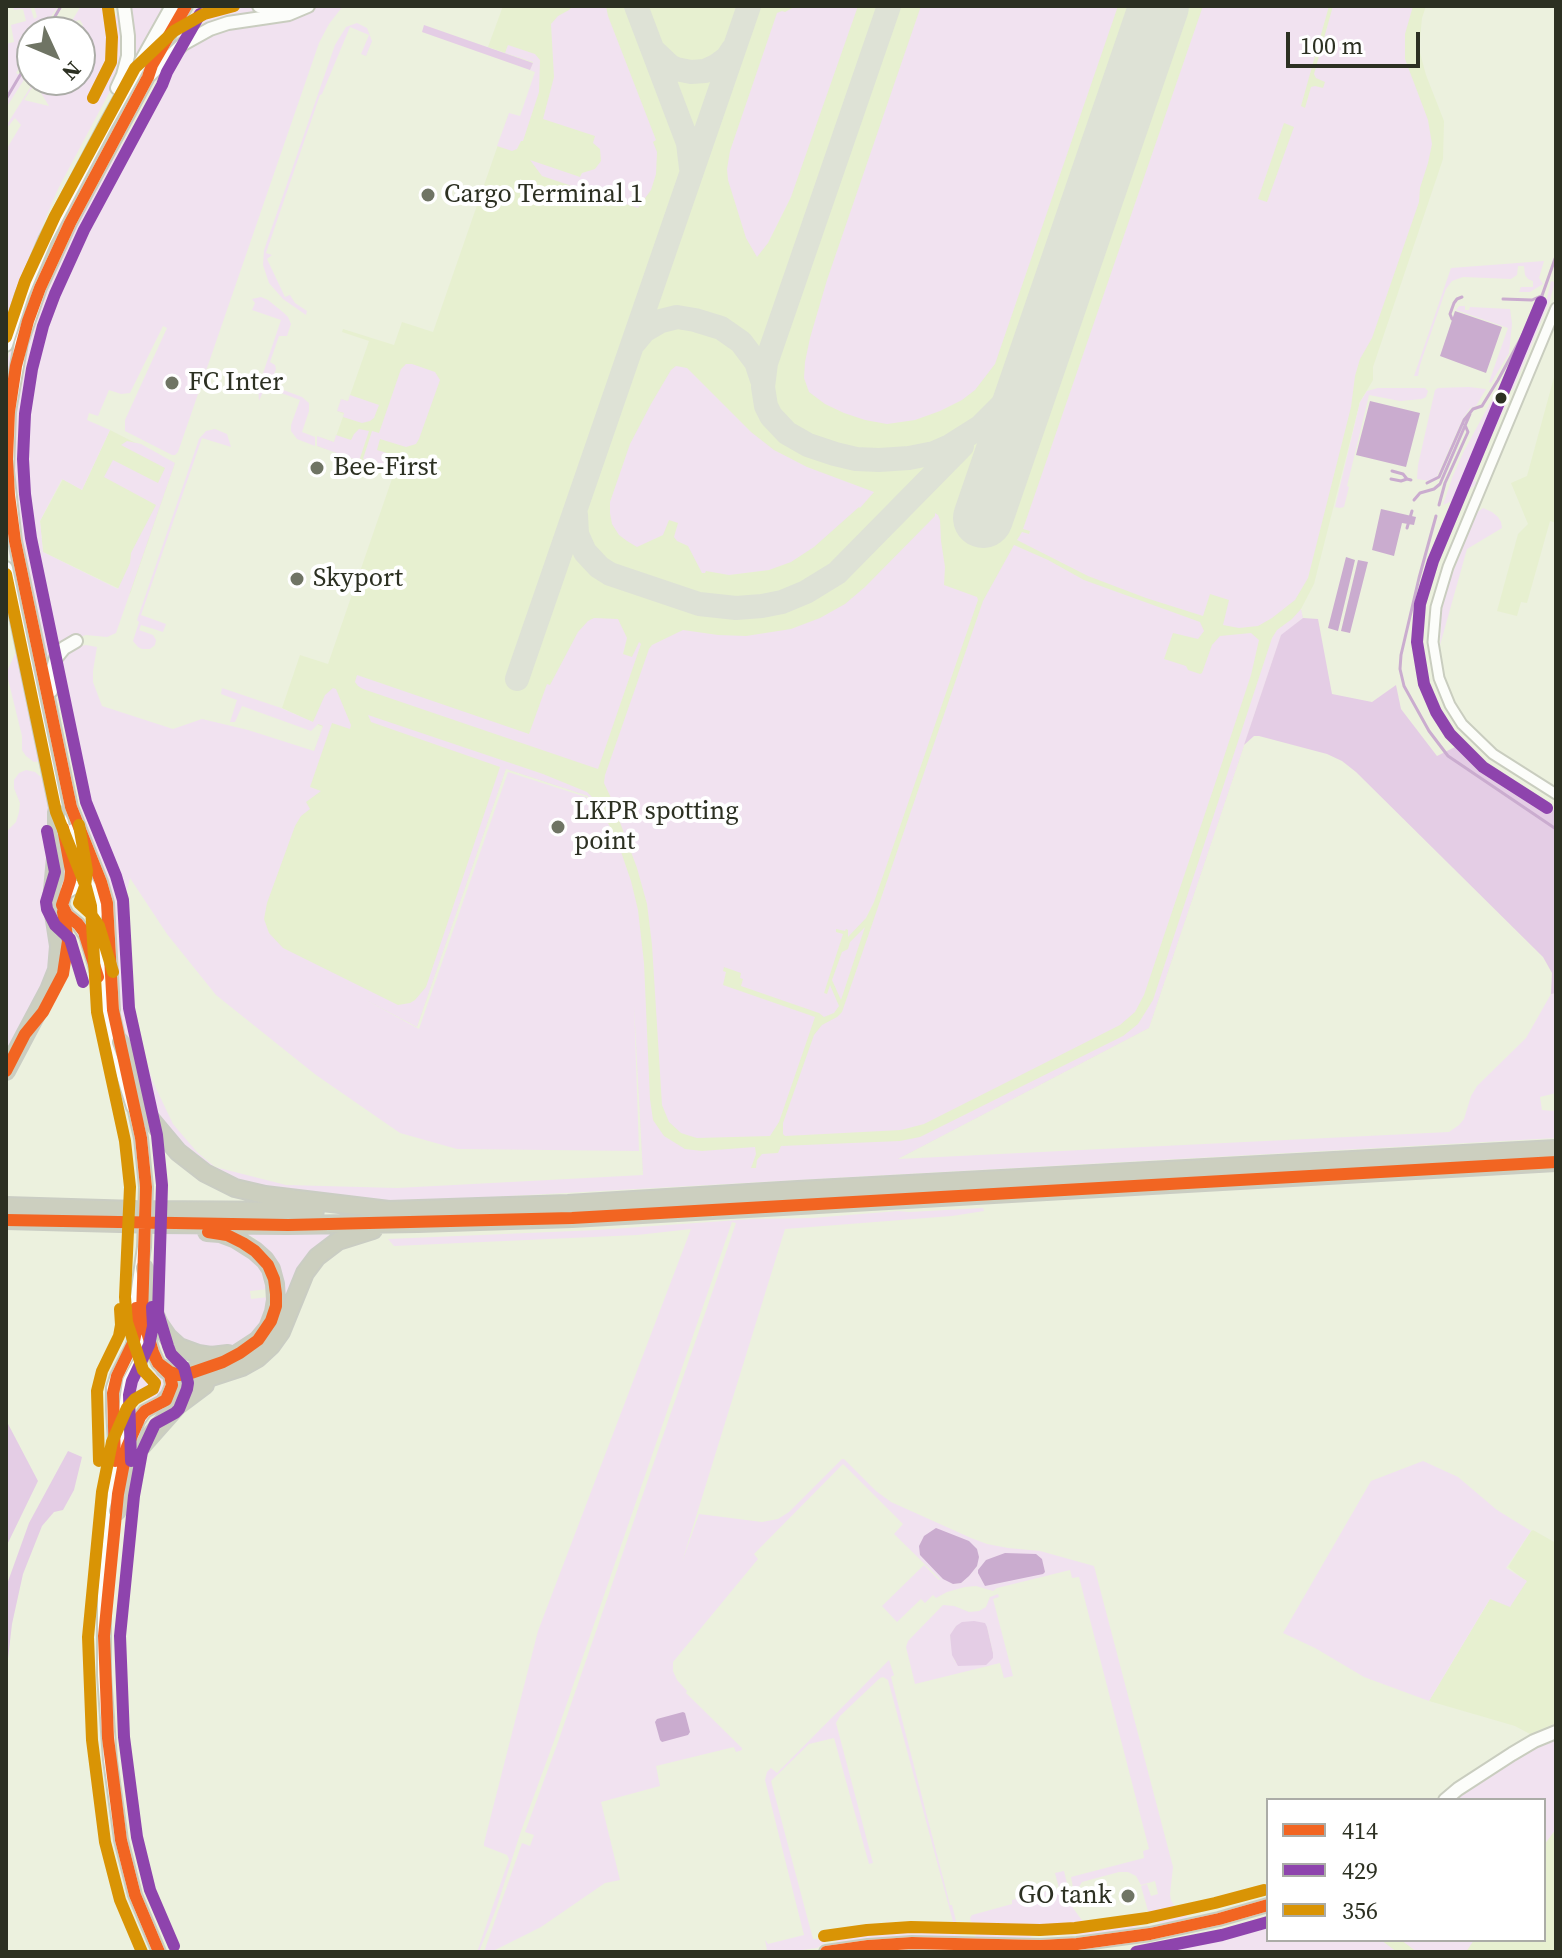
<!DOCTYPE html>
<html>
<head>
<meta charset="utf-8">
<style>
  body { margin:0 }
  #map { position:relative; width:1562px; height:1958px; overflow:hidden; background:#ecf1de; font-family:"Source Serif 4",serif }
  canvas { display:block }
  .frame { position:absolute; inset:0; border:8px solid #2c3022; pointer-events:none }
  .legend { position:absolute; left:1266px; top:1798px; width:280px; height:144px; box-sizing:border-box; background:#fff; border:2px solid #abaca7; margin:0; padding:10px 14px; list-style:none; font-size:24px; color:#2c3022 }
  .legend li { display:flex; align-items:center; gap:16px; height:40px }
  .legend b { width:40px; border:2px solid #abaca7 }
  .north { position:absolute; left:16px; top:16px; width:80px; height:80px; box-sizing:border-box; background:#fff; border:2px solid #abaca7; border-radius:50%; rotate:134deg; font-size:22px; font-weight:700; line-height:32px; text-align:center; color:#2c3022 }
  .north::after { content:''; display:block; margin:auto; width:28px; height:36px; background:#6f7464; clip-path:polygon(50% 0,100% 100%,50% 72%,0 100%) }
  .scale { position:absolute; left:1286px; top:32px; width:134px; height:36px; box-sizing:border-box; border:4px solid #2c3022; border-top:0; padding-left:10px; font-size:24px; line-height:28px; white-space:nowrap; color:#2c3022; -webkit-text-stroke:6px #fff; paint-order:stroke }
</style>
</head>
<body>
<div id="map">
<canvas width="1562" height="1958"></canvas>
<div class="frame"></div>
<ul class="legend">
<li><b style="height:10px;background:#f26522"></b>414</li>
<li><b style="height:10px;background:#8e44ad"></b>429</li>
<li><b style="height:10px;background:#d99405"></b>356</li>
</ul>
<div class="north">N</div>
<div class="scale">100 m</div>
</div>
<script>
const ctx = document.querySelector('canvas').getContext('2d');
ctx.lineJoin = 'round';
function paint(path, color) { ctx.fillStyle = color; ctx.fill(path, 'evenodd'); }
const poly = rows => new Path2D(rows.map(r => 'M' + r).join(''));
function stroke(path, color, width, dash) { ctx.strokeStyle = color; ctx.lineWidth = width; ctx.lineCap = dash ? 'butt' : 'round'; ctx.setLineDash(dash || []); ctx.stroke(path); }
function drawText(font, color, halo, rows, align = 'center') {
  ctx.font = font + ' "Source Serif 4",serif'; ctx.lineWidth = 8; ctx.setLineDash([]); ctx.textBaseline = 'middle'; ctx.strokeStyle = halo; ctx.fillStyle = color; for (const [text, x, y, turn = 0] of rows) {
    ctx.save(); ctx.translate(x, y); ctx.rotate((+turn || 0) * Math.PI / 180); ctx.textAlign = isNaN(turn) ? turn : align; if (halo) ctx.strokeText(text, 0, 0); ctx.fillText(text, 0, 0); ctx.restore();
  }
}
paint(poly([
  [503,6,1426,6,1422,18,1419,49,1426,75,1444,121,1443,159,1373,367,1373,380,1360,402,1314,584,1301,609,1303,618,1281,636,1149,1028,896,1160,643,1175,629,895,588,796,506,769,417,1027,244,935,323,727,282,708,300,655,328,664,394,473,317,446,317,436,334,442,344,414,337,411,341,399,348,401,369,341,342,332,343,329,394,345,402,322,433,332,508,116,521,121,538,73,537,64,488,47],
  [1556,370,1556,523,1550,521,1527,603,1521,602,1517,616,1497,611,1518,534,1528,524,1511,483,1527,476],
  [110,430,175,463,130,594,43,552,40,521,63,479,82,490],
  [1533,1530,1556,1543,1556,1723,1530,1734,1515,1726,1429,1701,1490,1599,1527,1582,1508,1567,1531,1531],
  [1556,1754,1556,1952,1221,1952,1222,1937,1229,1934,1228,1928,1268,1917,1268,1940,1544,1940,1544,1800]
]), '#e7f0d0');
paint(poly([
  [13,6,30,6,34,19,37,17,34,6,58,6,41,32,32,32,32,47,16,73,24,77,32,64,32,67,6,108,6,44,14,42,11,25,26,21,23,9,14,10],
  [81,6,107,6,109,18,119,14,118,6,120,6,124,52,117,78,58,189,22,274,6,318,6,150,21,125,15,118,6,129,6,126,35,80,37,80,24,100,49,106,41,93,46,84,46,80,80,80,79,32,83,25,80,20,75,21,70,29,70,32,65,32],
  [129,6,166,6,133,65,132,38],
  [179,6,182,6,113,129,42,266,23,315,11,360,6,392,6,368,15,328,40,261,125,99],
  [196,6,247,6,262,12,173,46],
  [313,6,343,6,329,24,319,43,178,452,175,455,172,455,125,431,125,420,167,328,163,326,130,393,121,394,109,390,98,416,89,413,87,420,110,430,82,490,62,479,40,521,43,552,118,589,130,563,131,553,156,505,104,477,113,460,158,483,165,468,121,445,127,441,141,444,175,463,116,633,107,637,86,635,70,640,47,668,22,543,16,503,14,467,15,414,27,340,36,315,55,267,87,203,170,64,194,43,213,33],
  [573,6,606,6,608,16,656,140,653,142,657,152,656,174,651,190,638,208,542,176,530,160,580,177,582,173,595,169,601,161,600,149,593,143,595,136,543,119,554,77,551,24,558,16,569,10],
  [796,6,858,6,791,197,768,243,757,257,746,238,728,180,727,169,730,151,777,13,782,11,785,12],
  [921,6,1118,6,995,364,975,390,962,400,940,411,915,420,887,424,865,420,844,413,825,404,809,392,804,378,805,362,810,338,827,280],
  [1203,6,1329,6,1301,106,1305,108,1311,87,1315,86,1323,88,1325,82,1316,78,1314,74,1333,6,1413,6,1405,34,1405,59,1428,120,1432,144,1428,163,1420,188,1419,202,1372,338,1360,359,1355,376,1351,407,1308,578,1295,600,1272,618,1258,626,1239,628,1223,625,1229,600,1210,594,1203,616,1146,598,1088,576,1017,540,1022,532,1029,534,1030,531,1023,529],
  [1284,123,1294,127,1267,202,1258,199],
  [357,23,367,28,372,41,366,56,361,54,369,35,350,27,322,94,320,95,266,253,272,255,267,259,285,297,290,295,295,303,307,311,306,315,283,299,269,283,263,265,264,250,335,45,346,27],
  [508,45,535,54,540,60,539,92,523,141,521,141,517,149,512,151,497,146,509,113,520,116,535,72,530,70,533,62,505,53],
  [1544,261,1539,278,1543,284,1530,292,1519,292,1521,287,1533,287,1533,281,1528,279,1525,275,1524,266,1518,266,1517,275,1511,279,1463,277,1452,281,1446,289,1420,365,1418,376,1414,376,1451,268],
  [1551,281,1555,282,1550,300,1513,390,1498,389,1535,323,1539,318,1538,317,1547,298],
  [261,297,268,300,284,313,288,317,291,324,287,336,279,336,270,362,275,365,276,369,270,385,302,397,309,403,309,411,302,432,315,437,315,446,297,439,291,431,291,425,300,400,265,387,259,401,258,388,281,320,252,310,255,303,252,299],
  [1459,306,1465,306,1465,310,1469,310,1470,307,1510,309,1512,324,1509,353,1491,383,1489,382,1508,328,1456,310],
  [406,364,412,364,435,372,440,380,419,439,416,444,406,447,380,439,377,450,403,458,406,462,408,469,407,474,404,473,403,477,401,476,401,472,363,459,372,431,379,433,401,369],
  [676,366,687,368,751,432,774,450,807,467,874,492,860,508,859,507,814,547,791,562,769,570,729,575,706,571,705,573,702,573,688,546,677,541,674,537,678,523,669,520,663,535,637,547,627,541,619,535,612,524,610,513,610,502,630,444,651,404,671,370],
  [1469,387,1486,389,1476,406,1470,408,1462,420,1437,476,1430,481,1417,479,1418,465,1435,390,1438,388],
  [1378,388,1425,388,1428,391,1426,397,1422,399,1400,401,1369,395,1347,486,1349,487,1344,507,1340,508,1335,507,1360,402,1367,391],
  [1495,394,1506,404,1494,432,1489,430,1479,453,1482,455,1474,481,1477,482,1476,484,1463,496,1443,505,1452,478,1464,451],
  [350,395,379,405,374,418,370,421,362,423,343,417,344,413,337,411,341,399,348,401],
  [215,429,227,434,231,447,202,438,141,615,166,624,163,632,141,625,139,630,153,635,156,640,155,645,150,649,142,649,138,647,133,641,139,622,137,620,199,439,206,431],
  [359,429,369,431,359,461,317,446,317,436,334,442,336,435,351,440,354,434],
  [1483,508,1492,512,1498,517,1501,522,1502,528,1467,549,1440,645,1441,615,1446,590,1476,513],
  [6,509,37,672,78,867,79,879,76,879,10,560,6,534],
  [935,513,938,515,940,520,941,541,945,567,944,585,977,597,978,600,874,902,866,918,848,937,848,930,846,929,845,931,836,929,836,932,843,934,824,993,827,994,830,985,839,1006,834,1013,824,1017,819,1013,741,986,743,979,740,978,741,973,724,967,723,971,726,972,723,985,815,1017,779,1122,770,1136,697,1138,687,1135,681,1133,669,1122,662,1105,652,945,647,904,637,868,611,798,604,783,605,775,649,649,652,645,683,630,718,635,746,636,791,629,820,618,845,604,865,587,935,516],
  [1014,545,1048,560,1084,580,1200,622,1204,631,1198,639,1173,633,1164,659,1186,666,1188,670,1200,674,1202,673,1212,645,1220,636,1251,633,1259,640,1251,675,1219,772,1144,995,1135,1012,1120,1025,924,1124,901,1130,785,1136,783,1134,783,1123,814,1035,822,1025,837,1017,842,1012,983,601],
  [1301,609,1303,618,1281,636,1149,1028,898,1159,1449,1132,1459,1125,1464,1119,1471,1096,1477,1086,1526,1038,1551,994,1556,993,1556,1093,1540,1097,1542,1110,1556,1111,1556,1138,402,1202,352,1202,254,1189,196,1161,154,1113,132,1058,118,1005,114,952,87,836,55,677,56,670,64,655,76,647,86,645,97,647,93,671,93,682,102,706,173,729,202,719,248,730,314,751,323,726,318,724,311,731,242,706,235,722,230,722,237,700,221,694,222,688,281,708,313,722,325,695,333,688,336,689,351,725,350,729,332,723,310,787,321,791,306,802,310,809,301,816,295,826,267,903,264,919,269,933,283,948,398,1005,410,1003,415,1000,426,987,500,767,371,722,368,715,543,774,587,792,598,803,618,843,631,881,638,910,644,963,650,1099,653,1120,664,1136,685,1149,702,1151,755,1147,756,1154,751,1168,756,1168,757,1160,762,1154,778,1153,781,1146,900,1141,920,1137,1123,1036,1138,1024,1153,1000,1272,638,1277,630,1292,619],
  [506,769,588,796,589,800,586,797,508,772,419,1029,364,999,417,1027],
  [130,878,167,934,216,995,316,1075,400,1133,457,1149,639,1151,634,1005,643,1175,397,1188,286,1185,215,1167,197,1152,173,1124,153,1082,123,991,120,952,121,914],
  [594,618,618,619,627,638,623,654,632,657,639,642,641,644,598,769,363,689,358,686,355,682,357,675,529,734,547,684,550,685,578,632,588,621],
  [15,654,19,657,40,761,34,762,26,756,22,750,22,736,7,675,8,669],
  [26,770,35,772,42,778,46,788,50,807,54,960,24,1029,20,1027,17,1031,21,1034,13,1050,6,1045,6,832,16,822,19,812,20,803,14,788,14,780,19,773],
  [865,927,841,1000,832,980,842,952,848,949,850,942],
  [983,1208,984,1211,952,1216,785,1229,682,1562,699,1514,762,1522,778,1519,789,1512,842,1459,844,1459,876,1491,891,1502,971,1538,987,1544,1008,1548,1040,1551,1094,1566,1173,1867,1170,1894,1171,1900,1177,1910,1181,1913,1186,1913,1188,1920,1164,1925,1153,1920,1148,1911,1141,1886,1147,1884,1151,1896,1158,1894,1155,1881,1141,1885,1136,1876,1128,1872,1119,1872,1082,1882,1077,1890,1079,1897,1075,1898,1071,1877,1144,1858,1143,1851,1149,1849,1079,1577,1072,1578,1070,1570,997,1588,993,1591,976,1586,965,1587,947,1592,936,1598,933,1595,925,1603,921,1599,897,1622,882,1606,924,1565,939,1580,940,1579,894,1534,903,1524,843,1464,754,1554,758,1559,673,1662,673,1671,677,1680,687,1691,686,1693,742,1748,742,1750,736,1752,734,1747,656,1766,660,1786,601,1802,620,1880,605,1883,541,1927,491,1952,484,1952,522,1843,530,1846,534,1835,525,1832,558,1742,736,1223,732,1222,554,1741,520,1834,496,1909,479,1952,477,1952,509,1859,507,1855,484,1846,484,1843,538,1631,691,1229,637,1235,394,1246,388,1239,597,1230,752,1219,812,1218,898,1211,909,1212],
  [155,1231,201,1233,227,1238,263,1268,269,1289,250,1291,251,1299,269,1297,266,1313,258,1328,248,1338,226,1349,200,1349,183,1341,163,1320,152,1281],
  [245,1231,334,1232,335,1236,280,1317,284,1295,280,1272,270,1254,255,1238,245,1234],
  '136 1386a14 14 0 1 1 28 0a14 14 0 1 1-28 0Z',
  [1423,1461,1458,1477,1497,1510,1531,1531,1506,1568,1527,1581,1510,1607,1490,1599,1429,1701,1364,1677,1315,1648,1283,1633,1371,1481],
  [998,1594,999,1597,993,1599,1013,1676,1004,1678,1000,1663,915,1684,906,1647,908,1641,943,1605,954,1606,969,1612,979,1611,986,1607,990,1597],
  [956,1626,987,1627,993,1653,993,1658,955,1662,950,1636],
  [889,1660,894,1675,891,1677,950,1905,952,1905,958,1929,961,1929,961,1934,958,1937,889,1938,839,1944,837,1942,835,1936,888,1930,887,1919,892,1929,955,1929,888,1680,883,1677,880,1678,840,1716,836,1723,873,1863,869,1864,834,1738,809,1744,771,1781,813,1939,820,1939,824,1940,825,1943,817,1948,788,1952,770,1952,767,1950,765,1940,768,1944,804,1935,765,1780,767,1772,771,1768,777,1773],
  [1556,1739,1556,1829,1544,1845,1544,1800,1453,1800,1516,1758],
  [1064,1871,1073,1908,1084,1923,1092,1926,1135,1917,1140,1919,1141,1924,1131,1930,1103,1934,1031,1936,1031,1938,976,1937,975,1935,970,1918,972,1915,1012,1904,1012,1900,1059,1888,1055,1873],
  [1268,1917,1268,1940,1381,1940,1397,1952,1119,1952,1162,1947,1218,1933,1222,1937,1229,1933,1228,1928],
  [1401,1940,1474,1940,1466,1952,1417,1952]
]), '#f1e2f0');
paint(poly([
  [424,25,533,63,530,70,422,32],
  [1303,618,1318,619,1332,694,1372,702,1396,685,1401,709,1437,756,1459,745,1479,761,1556,812,1556,993,1551,994,1552,973,1543,957,1356,772,1342,761,1327,754,1259,736,1254,736,1244,745,1281,635],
  [6,1420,38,1481,6,1547],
  [68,1451,82,1457,74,1490,63,1510,54,1512,42,1526,23,1574,12,1624,6,1676,6,1587,29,1523],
  [974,1621,985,1623,987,1627,993,1653,993,1658,986,1665,958,1666,952,1655,950,1635,956,1626,962,1622]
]), '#e4cde5');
paint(poly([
  [1455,311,1502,327,1486,373,1440,356],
  [1370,401,1420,413,1406,467,1356,455],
  [1381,509,1416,517,1414,525,1402,523,1394,556,1372,550],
  [1346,557,1355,560,1338,631,1328,628],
  [1358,560,1368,562,1350,633,1341,631],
  [936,1528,969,1541,977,1549,979,1557,977,1566,969,1576,961,1583,953,1584,943,1579,920,1555,919,1546,924,1536],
  [1005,1553,1036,1554,1042,1559,1045,1572,1043,1574,985,1586,978,1573,978,1570,986,1560],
  [683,1712,685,1713,690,1732,688,1735,662,1742,660,1740,655,1722,657,1719]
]), '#caaccf');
stroke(poly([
  [46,32,61,6],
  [6,99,32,55],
  [1503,299,1532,300,1541,296],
  [1452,319,1450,314,1454,303,1457,299,1462,297],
  [1392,471,1403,474,1407,479],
  [1391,479,1401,481,1407,479,1411,480],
  [1427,483,1439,477,1464,420,1473,409,1482,406,1498,380,1538,307,1556,256],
  [1414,500,1420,493,1434,489,1440,484,1470,414],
  [1439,505,1445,483,1468,432,1465,425],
  [1436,516,1419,578,1401,655,1400,669,1404,686,1429,731,1448,756,1556,829],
  [1407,528,1412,511]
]), '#caaccf', 3);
stroke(poly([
  [636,6,688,143,691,168],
  [889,6,766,363,763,387,766,406,771,416,787,433,808,445,835,454,856,459,879,460,909,458,934,453,950,446,980,427,1012,395,1027,374,1041,346,1065,278],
  [654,51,670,66,676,69,691,72,705,71,716,66,727,58,733,49],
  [634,343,644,331,661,321,677,317,695,320,721,328,741,342,756,362,762,380],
  [576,515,577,534,585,552,599,567,610,574,699,604,736,608,762,606,782,602,806,592,837,573,962,446],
  [517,679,749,6]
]), '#dee2d6', 24);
stroke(poly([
  [983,518,1159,6]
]), '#dee2d6', 60);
const street = poly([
  [1556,308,1448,567,1436,607,1433,642,1439,678,1450,705,1462,724,1493,754,1556,794]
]);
const secondary = poly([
  [259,6,269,8,286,8],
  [150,75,183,44,210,29,228,23,289,14,308,6],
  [117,88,123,75,128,56,128,36,124,6],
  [6,345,22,295,45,240,107,122,172,6],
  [6,568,57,812,62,822,71,865,70,881,65,893],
  [51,691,53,668,56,658,64,648,76,641],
  [73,830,84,878,93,892],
  [104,972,94,924,97,905,96,897,86,887,75,887,67,892,64,896,62,905,67,915,78,924,86,936,99,979,115,1051,133,1107],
  [110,1002,121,1050],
  [113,1010,107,903,101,882,71,807,15,541,7,471,9,412,21,343,40,288,70,223,148,77,152,65,186,6],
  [128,1080,141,1138,146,1187],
  [144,1247,136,1303,141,1359,129,1381,115,1480,104,1590,104,1675,110,1760,121,1840,135,1895,159,1952],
  [115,1442,113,1410,113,1388,117,1376,132,1347,136,1334],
  [124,1457,138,1421,145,1411,166,1400,172,1385,170,1375,158,1363,153,1352,143,1318],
  [1445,1800,1458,1789,1512,1754,1534,1741,1556,1732],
  [826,1952,868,1946,912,1943,1040,1946,1077,1944,1150,1934,1219,1919,1268,1905]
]);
const highway = poly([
  [120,1042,147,1115,178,1152,205,1173,235,1188,265,1195,389,1210,568,1204,798,1190,1556,1149],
  [6,1071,49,990,57,970,59,946,52,901,57,847,57,812],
  [6,1206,136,1210,315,1211],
  [6,1220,158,1224,288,1225,418,1223,572,1218,1556,1162],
  [144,1268,153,1311,159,1324,168,1337,179,1347,198,1354,211,1356,228,1354],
  [165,1369,174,1374,184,1374,232,1357,258,1340,268,1328,274,1312,276,1300,275,1284,271,1269,265,1260,255,1251,236,1239,220,1233,207,1232],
  [166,1400,184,1386,242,1367,258,1358,271,1346,281,1332,305,1273,317,1257,338,1241,373,1230],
  [117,1511,128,1470,138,1450,177,1406,205,1385]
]);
stroke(street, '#c9cdbf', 13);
stroke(secondary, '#c9cdbf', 16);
stroke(highway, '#cacdc3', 20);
stroke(street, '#fcfdfa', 9);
stroke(secondary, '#fcfdfa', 12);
stroke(highway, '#cccfbf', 16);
const secondaryBridge = poly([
  [144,1247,146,1187]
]);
stroke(secondaryBridge, '#c9cdbf', 16, []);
stroke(secondaryBridge, '#fcfdfa', 12);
stroke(poly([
  [63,828,71,871,70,881,62,905,67,915,78,924,84,932,98,977],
  [6,1071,25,1034,43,1012,63,974,68,941,63,912],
  [6,1220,288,1225,572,1218,1556,1162],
  [153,1353,158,1363,170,1372,179,1375,191,1373,223,1362,240,1353,258,1340,271,1321,276,1306,276,1294,274,1279,268,1265,255,1251,243,1243,227,1235,208,1232],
  [115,1461,113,1393,117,1376,134,1341,137,1326,136,1308],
  [159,1952,135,1895,121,1840,108,1738,104,1636,118,1494,127,1447,140,1417,145,1411,166,1400,172,1385,170,1375,158,1363,153,1352,142,1315,146,1187,141,1138,113,1010,107,903,101,882,71,807,15,541,9,495,7,459,9,412,16,366,28,321,40,288,70,223,148,77,152,65,186,6],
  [826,1952,868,1946,912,1943,1040,1946,1077,1944,1150,1934,1219,1919,1268,1905]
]), '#f26522', 12);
stroke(poly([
  [1541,302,1433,561,1420,604,1417,642,1424,684,1436,712,1450,734,1483,767,1547,808],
  [47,831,55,872,46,902,47,909,55,925,70,939,83,982],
  [131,1461,129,1395,132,1381,149,1345,153,1326,152,1307],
  [174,1946,150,1890,137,1837,124,1737,120,1636,134,1496,142,1452,155,1424,175,1413,179,1409,187,1389,188,1383,184,1367,171,1354,168,1346,158,1313,162,1185,157,1135,129,1008,123,900,116,876,86,802,31,538,25,494,23,459,25,414,32,369,43,326,55,294,84,230,162,85,167,72,200,14],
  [1136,1952,1222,1935,1268,1922]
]), '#8e44ad', 12);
stroke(poly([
  [93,98,111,62,112,37,108,8],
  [6,337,25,281,55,216,135,68,174,31,204,14,234,6],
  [6,574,56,812,86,887,91,906,97,1012,125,1141,130,1187,125,1297,127,1322,143,1370,155,1383,153,1389,135,1399,127,1408,112,1442,102,1492,88,1637,92,1740,105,1842,120,1900,142,1952],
  [79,825,87,871,85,886,79,903,90,913,99,926,113,972],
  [99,1461,97,1391,102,1371,119,1336,121,1325,120,1309],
  [824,1936,867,1930,911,1927,1040,1930,1075,1928,1147,1918,1215,1903,1264,1890]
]), '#d99405', 12);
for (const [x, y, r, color] of [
  [428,195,8,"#6f7464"],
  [172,383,8,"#6f7464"],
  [1501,398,7,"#2c3022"],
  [317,468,8,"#6f7464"],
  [297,579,8,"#6f7464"],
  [558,827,8,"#6f7464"],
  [1128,1896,8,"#6f7464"]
]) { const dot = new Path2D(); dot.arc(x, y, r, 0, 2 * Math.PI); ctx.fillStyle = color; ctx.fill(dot); stroke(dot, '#fff', 3); }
drawText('26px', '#2c3022', '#fff', [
  ["Cargo Terminal 1",444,195],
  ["FC Inter",188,383],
  ["Bee-First",333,468],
  ["Skyport",313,579],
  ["LKPR spotting",574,812],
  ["point",574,842],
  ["GO tank",1112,1896,"right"]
], 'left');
</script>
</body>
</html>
